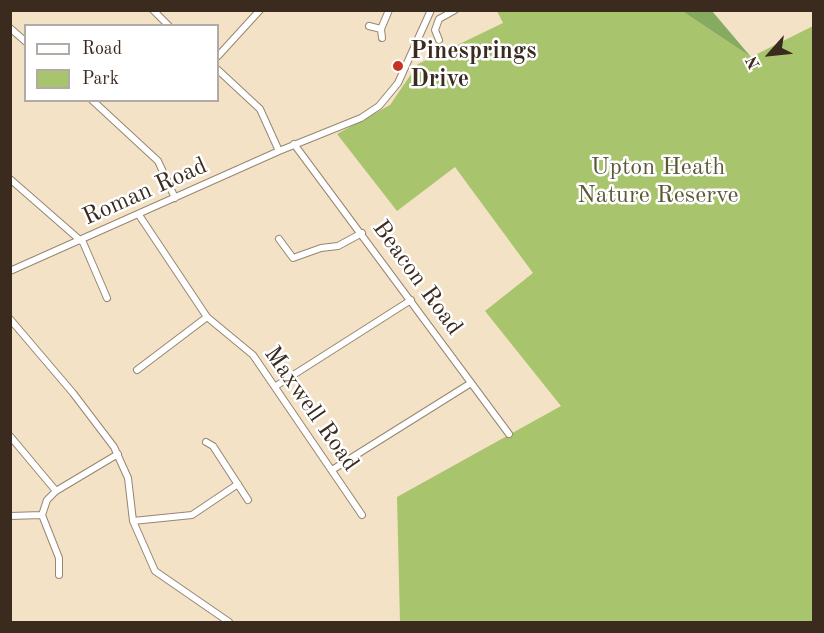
<!DOCTYPE html>
<html>
<head>
<meta charset="utf-8">
<style>
  body { margin:0 }
  #map { position:relative; width:824px; height:633px; overflow:hidden; background:#f3e2c6; font-family:"Old Standard TT",serif }
  canvas { display:block }
  .frame { position:absolute; inset:0; border:12px solid #3b2a1e; pointer-events:none }
  .legend { position:absolute; left:24px; top:24px; width:195px; height:78px; box-sizing:border-box; background:#fff; border:2px solid #b1aaa5; margin:0; padding:8px 10px; list-style:none; font-size:18px; color:#3b2a1e }
  .legend li { display:flex; align-items:center; gap:12px; height:30px }
  .legend b { width:30px; border:2px solid #b1aaa5 }
  .north { position:absolute; left:740px; top:24px; width:60px; height:60px; -webkit-text-stroke:4px #fff; paint-order:stroke; rotate:243deg; font-size:16px; font-weight:700; line-height:24px; text-align:center; color:#3b2a1e }
  .north::after { content:''; display:block; margin:auto; width:21px; height:27px; background:#3b2a1e; clip-path:polygon(50% 0,100% 100%,50% 72%,0 100%) }
</style>
</head>
<body>
<div id="map">
<canvas width="824" height="633"></canvas>
<div class="frame"></div>
<ul class="legend">
<li><b style="height:8px;background:#fff"></b>Road</li>
<li><b style="height:16px;background:#a8c46c"></b>Park</li>
</ul>
<div class="north">N</div>
</div>
<script>
const ctx = document.querySelector('canvas').getContext('2d');
ctx.lineJoin = 'round';
function paint(path, color) { ctx.fillStyle = color; ctx.fill(path, 'evenodd'); }
const poly = rows => new Path2D(rows.map(r => 'M' + r).join(''));
function stroke(path, color, width, dash) { ctx.strokeStyle = color; ctx.lineWidth = width; ctx.lineCap = dash ? 'butt' : 'round'; ctx.setLineDash(dash || []); ctx.stroke(path); }
function drawText(font, color, halo, rows, align = 'center') {
  ctx.font = font + ' "Old Standard TT",serif'; ctx.lineWidth = 5; ctx.setLineDash([]); ctx.textBaseline = 'middle'; ctx.strokeStyle = halo; ctx.fillStyle = color; for (const [text, x, y, turn = 0] of rows) {
    ctx.save(); ctx.translate(x, y); ctx.rotate((+turn || 0) * Math.PI / 180); ctx.textAlign = isNaN(turn) ? turn : align; if (halo) ctx.strokeText(text, 0, 0); ctx.fillText(text, 0, 0); ctx.restore();
  }
}
paint(poly([
  [497,11,682,11,751,57,813,26,813,622,400,622,397,497,561,406,485,311,533,273,455,167,397,211,337,134,390,105,418,64,503,23]
]), '#a8c46c');
paint(poly([
  [682,11,712,11,751,57]
]), '#86aa60');
const minor = poly([
  [153,10,169,26],
  [369,26,381,29],
  [10,28,26,42],
  [382,38,381,29,389,10],
  [439,40,435,30,439,19,455,10],
  [218,56,260,10],
  [218,70,260,109,279,151],
  [92,100,158,161,175,198],
  [294,144,509,434],
  [10,179,81,241],
  [139,215,207,317,253,355,362,515],
  [279,239,293,258,321,248,338,246,362,233],
  [82,240,107,298],
  [10,271,279,151,361,118,379,106,398,83,431,10],
  [10,319,73,393,114,447,128,478,133,521,155,571,229,622],
  [137,370,207,317],
  [276,386,411,300],
  [10,436,56,491],
  [206,442,213,446,248,500],
  [332,470,471,383],
  [10,516,42,515],
  [133,521,192,515,238,484],
  [59,575,59,558,42,515,47,500,56,491,118,454]
]);
stroke(minor, '#978672', 8);
stroke(minor, '#fff', 6);
for (const [x, y, r, color] of [
  [398,66,6,"#c8321e"]
]) { const dot = new Path2D(); dot.arc(x, y, r, 0, 2 * Math.PI); ctx.fillStyle = color; ctx.fill(dot); stroke(dot, '#fff', 2); }
drawText('bold 24px', '#3b2a1e', '#fff', [
  ["Pinesprings",410,52],
  ["Drive",410,80]
], 'left');
drawText('24px', '#5c5835', '#fff', [
  ["Upton Heath",658,168],
  ["Nature Reserve",658,196]
]);
drawText('24px', '#3b2a1e', '#fff', [
  ["Roman Road",145,192,-24],
  ["Beacon Road",417,278,54],
  ["Maxwell Road",311,409,55]
]);
</script>
</body>
</html>
